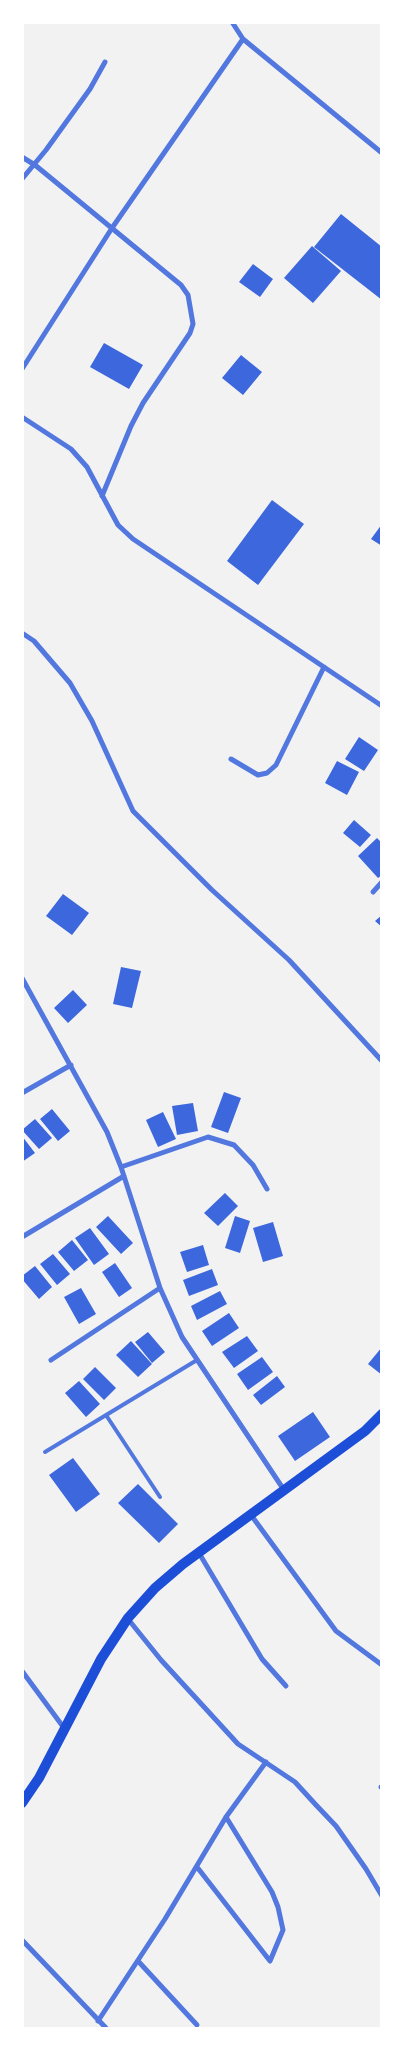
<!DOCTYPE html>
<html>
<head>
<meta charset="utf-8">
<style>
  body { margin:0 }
  #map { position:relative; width:404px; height:2051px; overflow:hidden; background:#f2f2f2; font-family:Jost,sans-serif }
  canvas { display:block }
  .frame { position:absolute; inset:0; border:24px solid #fff; pointer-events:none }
</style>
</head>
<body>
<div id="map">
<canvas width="404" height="2051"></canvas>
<div class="frame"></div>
</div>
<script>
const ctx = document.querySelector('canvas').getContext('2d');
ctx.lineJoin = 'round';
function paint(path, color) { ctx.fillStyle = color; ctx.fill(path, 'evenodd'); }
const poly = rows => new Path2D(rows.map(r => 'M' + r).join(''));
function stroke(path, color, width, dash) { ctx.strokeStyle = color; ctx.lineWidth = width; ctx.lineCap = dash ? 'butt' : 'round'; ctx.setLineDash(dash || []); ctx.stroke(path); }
paint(poly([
  [341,214,382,247,382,300,314,247],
  [312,246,341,271,313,303,284,278],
  [253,264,273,279,260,297,239,282],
  [104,343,143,365,129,389,90,367],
  [241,355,262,372,243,395,222,378],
  [272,500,304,524,258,585,227,561],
  [382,524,382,546,371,539],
  [359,737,378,750,364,771,345,759],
  [337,761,359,772,347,795,325,783],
  [354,820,371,835,360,847,343,833],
  [377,838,382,843,382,875,378,878,358,856],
  [63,894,89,913,72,935,46,916],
  [382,915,382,927,375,921],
  [121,967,141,971,132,1008,113,1004],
  [73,990,87,1005,68,1023,54,1008],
  [224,1092,241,1098,228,1133,211,1127],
  [193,1103,198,1131,177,1135,172,1106],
  [52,1109,70,1131,58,1141,40,1119],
  [163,1112,176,1139,158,1147,146,1120],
  [35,1119,52,1138,39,1149,22,1130],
  [22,1136,35,1153,22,1162],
  [225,1193,238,1206,218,1226,204,1213],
  [108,1216,133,1243,121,1254,96,1227],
  [235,1216,250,1221,240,1253,225,1248],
  [273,1222,283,1256,263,1262,253,1228],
  [90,1228,109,1254,94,1265,75,1238],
  [72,1240,88,1260,74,1271,58,1252],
  [203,1245,209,1265,187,1272,180,1252],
  [53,1254,70,1274,57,1285,40,1264],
  [115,1263,132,1288,119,1297,102,1272],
  [35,1266,52,1287,39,1299,22,1279,22,1276],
  [212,1269,218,1285,189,1296,183,1280],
  [81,1288,96,1314,79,1324,64,1297],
  [220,1291,227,1304,197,1320,191,1306],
  [229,1313,239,1328,212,1346,202,1331],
  [148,1332,165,1352,152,1363,135,1342],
  [247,1336,258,1351,234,1368,222,1352],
  [131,1341,152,1364,138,1377,116,1355],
  [382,1347,382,1375,368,1364],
  [262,1357,273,1372,248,1390,237,1374],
  [95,1367,116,1388,104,1400,83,1379],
  [277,1376,285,1387,261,1405,253,1395],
  [79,1381,100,1404,86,1417,65,1393],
  [313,1412,330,1437,295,1461,278,1436],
  [73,1458,100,1494,76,1512,49,1475],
  [138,1484,178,1524,159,1543,118,1503]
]), '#3d67dc');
stroke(poly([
  [106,1415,160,1497],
  [45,1452,197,1360]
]), '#5277de', 4);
stroke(poly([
  [232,22,243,39,382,153],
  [22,157,35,165,181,285,188,295,193,324,190,333,143,403,131,426,102,496],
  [22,179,46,150,90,89,105,62],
  [22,369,112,228,243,39],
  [22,417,71,449,87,467,118,525,133,539,382,706],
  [22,633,34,641,70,683,92,721,133,811,212,890,289,960,382,1061],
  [231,759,258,775,267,773,276,765,324,667],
  [373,892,382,882],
  [22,978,107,1132,121,1167,160,1288,182,1337,284,1490],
  [22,1093,71,1065],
  [121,1167,208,1137,234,1145,253,1165,267,1189],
  [22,1237,124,1176],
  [51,1360,160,1288],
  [251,1515,336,1631,382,1665],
  [199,1553,262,1659,286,1686],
  [128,1619,161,1660,238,1744,295,1782,316,1805,336,1826,366,1869,382,1896],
  [22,1671,64,1728],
  [381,1787,382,1787],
  [197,1867,270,1961,283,1930,278,1907,272,1892,226,1817],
  [22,1940,106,2028],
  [138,1961,197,2025],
  [98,2021,165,1919,226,1817,266,1762]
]), '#5277de', 5);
stroke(poly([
  [22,1803,39,1778,101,1659,128,1618,155,1588,183,1564,365,1431,382,1414]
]), '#1d4ed8', 10);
</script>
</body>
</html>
